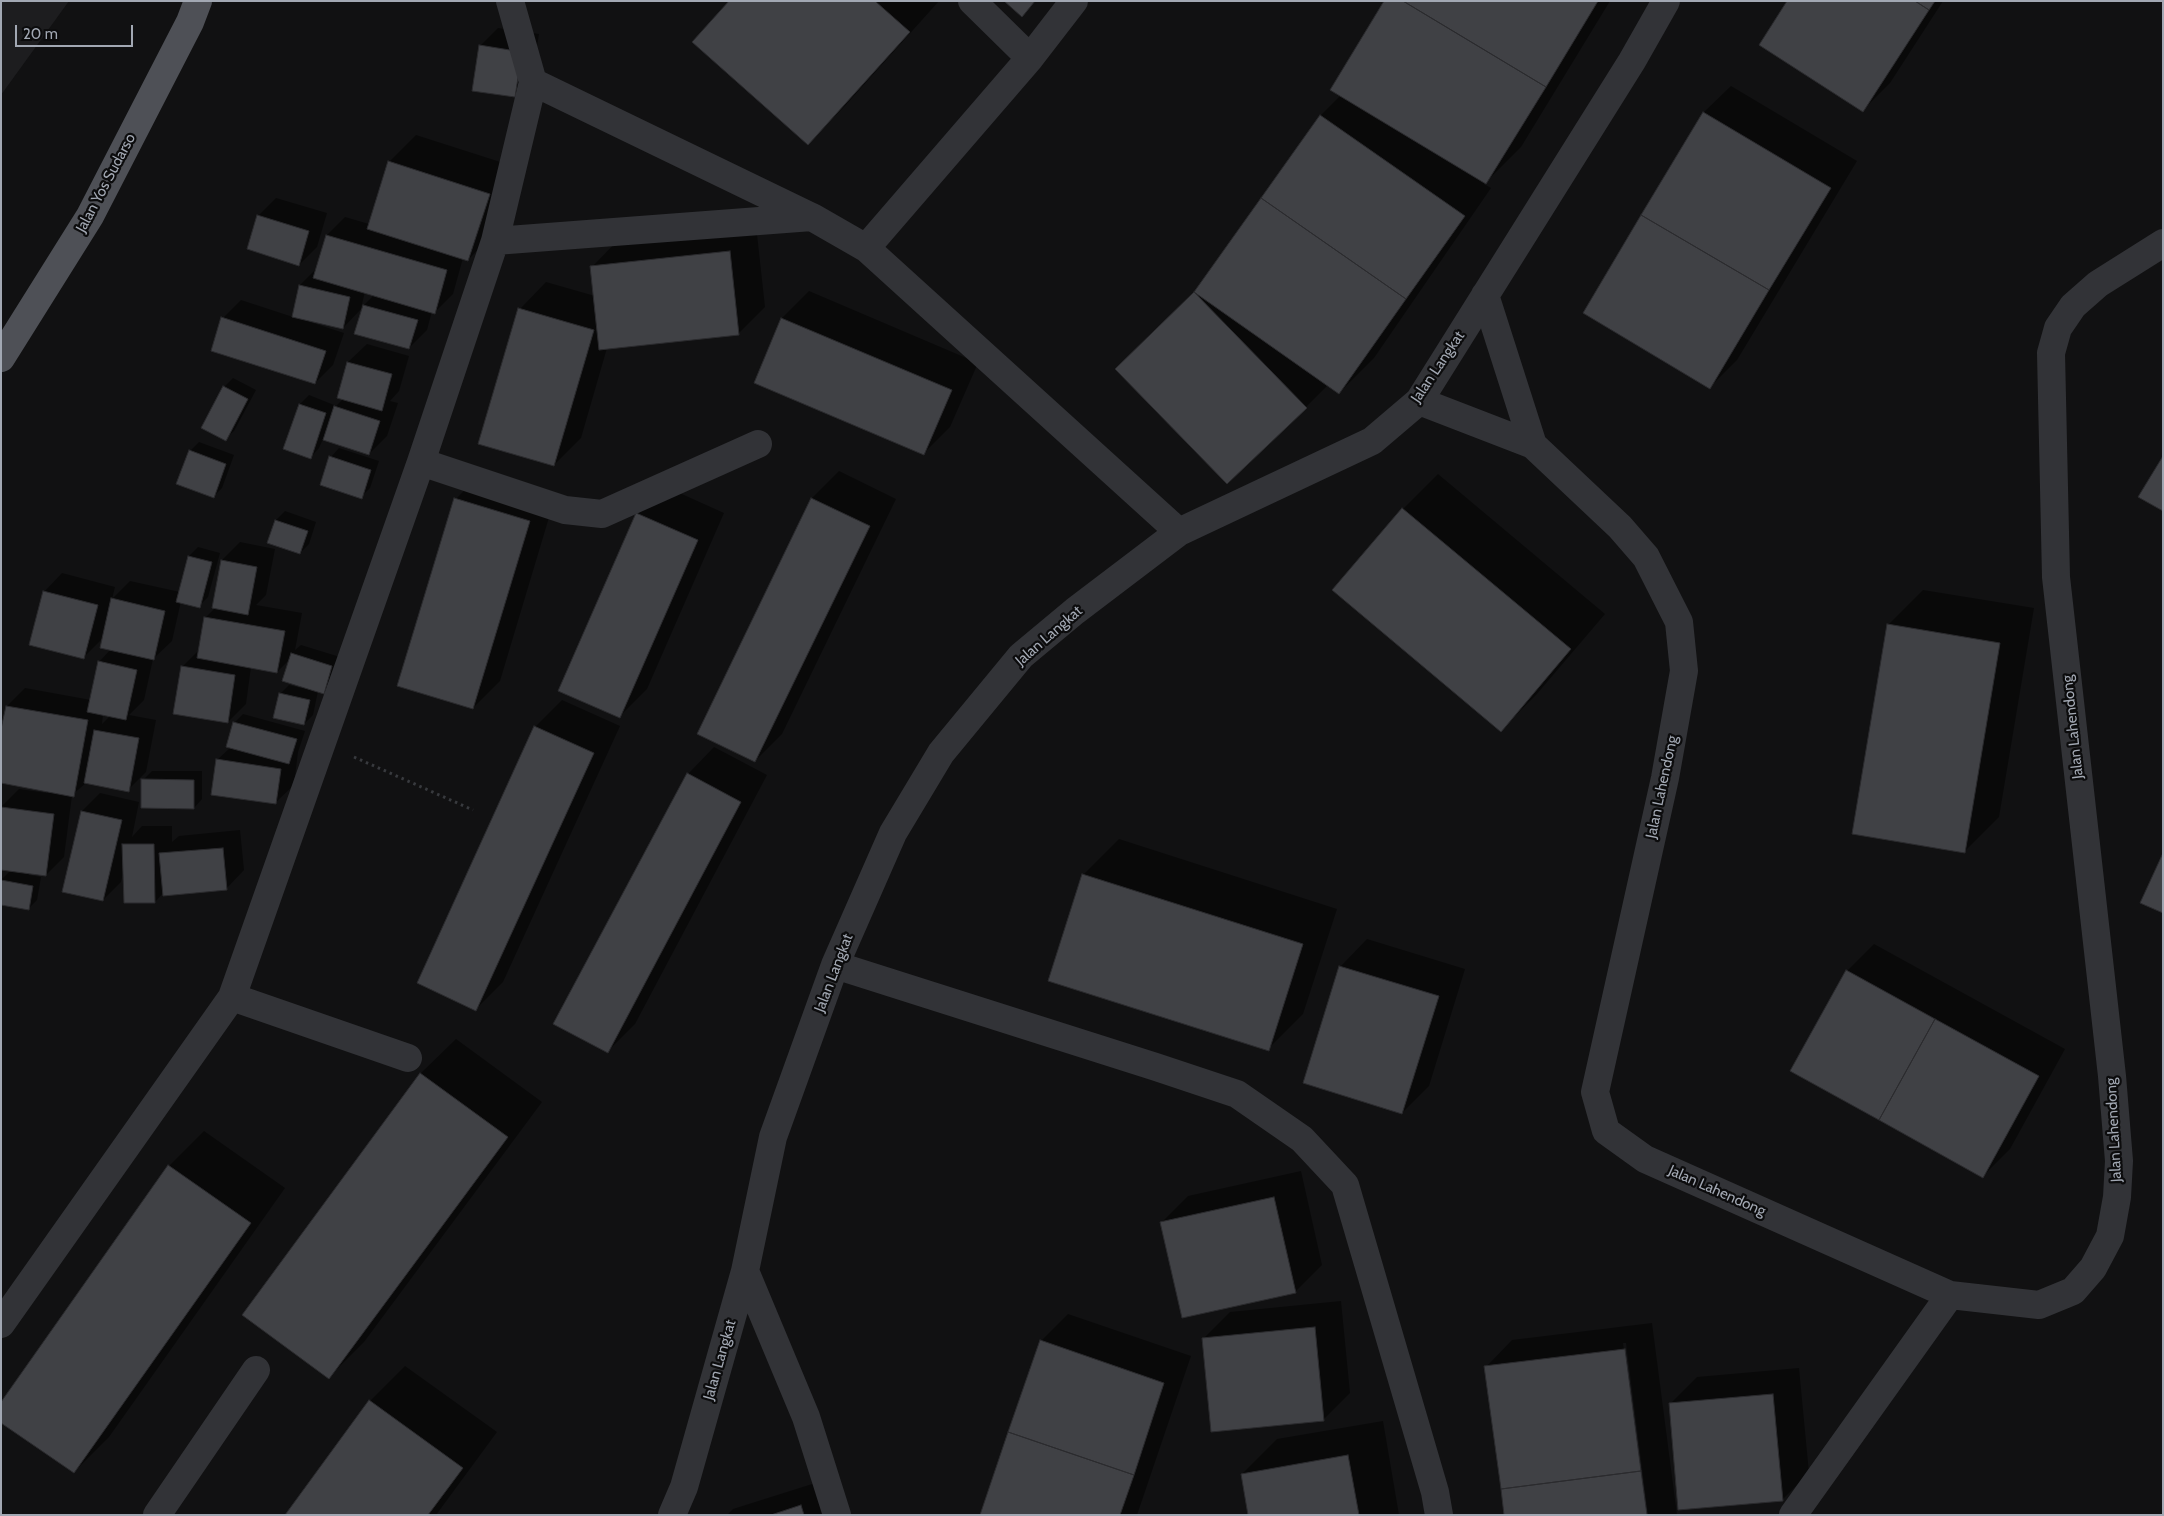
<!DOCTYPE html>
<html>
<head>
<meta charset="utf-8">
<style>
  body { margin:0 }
  #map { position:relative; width:2164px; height:1516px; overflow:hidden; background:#111112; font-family:Cabin,sans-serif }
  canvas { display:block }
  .frame { position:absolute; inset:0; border:2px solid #a2a8b3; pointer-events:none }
  .scale { position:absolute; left:15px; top:25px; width:118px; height:22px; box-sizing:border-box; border:2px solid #a2a8b3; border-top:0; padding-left:6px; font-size:15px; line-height:18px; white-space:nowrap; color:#a2a8b3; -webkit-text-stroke:4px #0c0c0d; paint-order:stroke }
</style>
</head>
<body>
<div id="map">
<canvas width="2164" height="1516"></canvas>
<div class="frame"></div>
<div class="scale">20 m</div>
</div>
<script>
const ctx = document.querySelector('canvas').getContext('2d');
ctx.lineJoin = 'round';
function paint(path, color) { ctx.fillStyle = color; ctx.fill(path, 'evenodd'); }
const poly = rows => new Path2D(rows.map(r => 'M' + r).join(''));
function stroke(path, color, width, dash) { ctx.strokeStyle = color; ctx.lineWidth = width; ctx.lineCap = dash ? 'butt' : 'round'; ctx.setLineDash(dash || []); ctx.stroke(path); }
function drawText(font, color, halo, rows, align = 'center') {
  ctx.font = font + ' Cabin,sans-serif'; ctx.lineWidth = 4.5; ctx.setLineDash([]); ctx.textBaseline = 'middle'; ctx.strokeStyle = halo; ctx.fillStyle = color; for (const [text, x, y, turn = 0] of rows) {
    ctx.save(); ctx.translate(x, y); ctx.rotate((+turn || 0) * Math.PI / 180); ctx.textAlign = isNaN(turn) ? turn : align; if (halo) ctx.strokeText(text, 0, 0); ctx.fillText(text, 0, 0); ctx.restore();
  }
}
paint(poly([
  [1,1,69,1,1,95]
]), '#1d1d1f');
paint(poly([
  [730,1,939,1,843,108,808,143],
  [1386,1,1610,1,1521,147,1484,184,1491,188,1374,358,1339,393,1328,385,1306,407,1193,295,1321,115,1341,95],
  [1789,1,1943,1,1890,83,1863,110],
  [498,28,539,34,532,77,514,96,480,46],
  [1731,86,1857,161,1737,360,1710,387,1704,112],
  [416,135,516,167,494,233,468,260,463,258,453,294,435,312,432,311,427,330,409,348,363,307,343,328,310,320,310,322,344,333,333,365,315,383,223,318,241,300,293,317,300,285,317,268,327,235,345,217,369,224,389,162],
  [365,292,375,294,361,308],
  [276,198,327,213,317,247,299,265,258,216],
  [756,225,765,307,738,334,607,348,581,438,554,465,520,309,546,282,595,296,592,267,618,240],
  [809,291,978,363,950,427,923,454,755,382,782,318],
  [367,344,409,356,399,391,390,401,398,403,387,436,369,454,323,439,319,448,311,457,285,448,300,404,309,395,334,405,333,409,343,399,348,362],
  [233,378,256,390,234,431,225,439,224,387],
  [199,442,234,455,222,488,213,497,190,451],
  [339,448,379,461,370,488,361,497,331,457],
  [839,471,896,499,782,734,755,761,698,733,812,498],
  [482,472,556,494,500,681,473,708,456,499],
  [1438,474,1605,614,1536,695,1501,730,1403,509],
  [664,486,724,513,647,689,620,716,560,690,637,513],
  [285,511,316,522,309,544,300,553,269,542,276,520],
  [240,542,275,549,266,595,256,605,302,613,295,650,301,645,340,657,332,684,324,693,318,691,313,715,304,724,280,694,289,685,301,688,291,658,277,672,251,667,246,704,228,722,182,667,200,649,206,617,216,607,222,560],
  [198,547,220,553,208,597,199,606,181,601,172,641,153,659,144,700,129,715,156,720,146,772,128,790,86,783,72,795,64,857,46,875,29,873,29,875,41,877,37,900,28,909,1,880,11,870,1,869,1,807,19,789,47,793,47,791,7,706,25,688,91,700,99,662,111,649,103,638,84,657,44,592,62,573,115,587,112,599,130,581,180,592,189,556],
  [103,714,111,715,102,724],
  [1923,590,2034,608,1999,817,1964,852,1888,625],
  [562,700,620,726,503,982,476,1009,535,727],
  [243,714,305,731,298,752,294,785,275,803,217,760,231,747,234,723],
  [714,747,767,775,635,1024,608,1051,688,774],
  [152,771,202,771,202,799,194,808,143,780],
  [100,793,139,802,132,837,142,826,172,826,172,842,179,836,240,830,244,870,226,889,164,892,155,902,123,873,121,882,103,900,82,811],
  [1119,839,1337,909,1303,1014,1268,1049,1050,980,1084,874],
  [1367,939,1465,969,1429,1086,1402,1113,1305,1083,1341,966],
  [1874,944,2065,1049,2010,1149,1983,1176,1847,971],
  [456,1039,542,1102,364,1342,329,1377,243,1315,421,1073],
  [204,1131,285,1188,109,1437,74,1472,169,1166],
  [1301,1171,1322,1265,1295,1292,1161,1223,1188,1196],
  [1341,1301,1350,1393,1323,1420,1203,1339,1230,1312],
  [1068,1314,1191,1356,1137,1515,981,1515,1041,1341],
  [1652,1323,1677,1515,1648,1515,1626,1343,1623,1343,1646,1515,1486,1367,1512,1340],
  [405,1366,497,1432,436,1515,287,1515,370,1401],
  [1799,1368,1809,1473,1782,1500,1670,1404,1697,1377],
  [1383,1421,1399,1515,1249,1515,1242,1474,1277,1439],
  [828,1479,839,1515,727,1515,733,1509]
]), '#0007');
const building = poly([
  [729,1,875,1,910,32,808,145,692,42,729,1],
  [1004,1,1035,1,1022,17,1004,1],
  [1384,1,1403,1,1546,87,1486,184,1330,90,1384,1],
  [1403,1,1598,1,1546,87,1403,1],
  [1787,1,1915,1,1929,10,1863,112,1759,45,1787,1],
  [1915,1,1935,1,1929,10,1915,1],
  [479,45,522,52,515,97,472,91,479,45],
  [1703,112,1831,188,1769,290,1641,215,1703,112],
  [1320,115,1465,216,1406,299,1261,198,1320,115],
  [388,161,490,194,468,261,367,229,388,161],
  [1261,198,1406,299,1339,394,1194,292,1261,198],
  [257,215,309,231,299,266,247,249,257,215],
  [1641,215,1769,290,1710,389,1583,313,1641,215],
  [326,235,447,270,435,314,313,278,326,235],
  [730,251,739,335,599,350,590,266,730,251],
  [299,285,350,297,343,329,292,317,299,285],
  [1194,292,1307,408,1227,484,1115,369,1194,292],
  [363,305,418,320,409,349,354,334,363,305],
  [518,308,594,330,554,466,478,444,518,308],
  [221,317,326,351,315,384,211,351,221,317],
  [781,318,952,390,924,455,754,383,781,318],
  [347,362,392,374,382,411,337,398,347,362],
  [223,386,248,399,226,441,201,428,223,386],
  [299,404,326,413,311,459,283,449,299,404],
  [334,406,380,421,369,455,323,440,334,406],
  [189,450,226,464,214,498,176,484,189,450],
  [329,456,371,470,362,499,320,485,329,456],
  [2163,456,2163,511,2138,497,2163,456],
  [454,498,530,521,473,709,397,686,454,498],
  [811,498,870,526,755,762,697,734,811,498],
  [1402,508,1571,649,1501,732,1332,590,1402,508],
  [636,513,698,540,620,718,558,691,636,513],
  [275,520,308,531,300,554,267,543,275,520],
  [188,556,212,562,200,608,176,602,188,556],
  [221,560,257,567,248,615,212,608,221,560],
  [43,591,98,605,84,659,29,645,43,591],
  [111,598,165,611,154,660,100,648,111,598],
  [204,617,285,631,277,673,197,658,204,617],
  [1887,624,2000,643,1965,853,1852,834,1887,624],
  [291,653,332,666,324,694,282,681,291,653],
  [98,661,137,670,126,720,87,712,98,661],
  [181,666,235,675,228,723,173,714,181,666],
  [279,693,310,700,304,725,273,718,279,693],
  [6,706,88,720,74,797,1,783,1,729,6,706],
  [233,722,297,739,289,764,226,747,233,722],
  [534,726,594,753,476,1011,417,983,534,726],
  [94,730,139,738,129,792,84,783,94,730],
  [216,759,281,769,276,804,211,795,216,759],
  [687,773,741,802,608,1053,553,1024,687,773],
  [141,779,194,780,194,809,141,808,141,779],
  [1,807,54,814,46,876,1,870,1,807],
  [81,811,122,820,103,901,62,892,81,811],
  [122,844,154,844,155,903,124,903,122,844],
  [223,848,227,890,163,896,159,853,223,848],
  [2163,853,2163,913,2140,903,2163,853],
  [1082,874,1303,944,1269,1051,1048,981,1082,874],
  [1,880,33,886,29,910,1,905,1,880],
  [1339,966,1439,996,1402,1114,1303,1083,1339,966],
  [1846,970,1935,1019,1879,1120,1790,1071,1846,970],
  [1935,1019,2039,1076,1983,1178,1879,1120,1935,1019],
  [420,1073,508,1137,329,1379,242,1315,420,1073],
  [168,1165,251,1223,74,1473,1,1423,1,1402,168,1165],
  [1274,1197,1296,1293,1182,1318,1160,1222,1274,1197],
  [1315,1327,1324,1421,1211,1432,1202,1338,1315,1327],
  [1040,1340,1164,1383,1134,1475,1008,1432,1040,1340],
  [1625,1349,1641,1471,1501,1489,1484,1366,1625,1349],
  [1773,1394,1783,1501,1678,1510,1669,1403,1773,1394],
  [369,1400,463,1468,428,1515,285,1515,369,1400],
  [1008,1432,1134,1475,1120,1515,980,1515,1008,1432],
  [1348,1455,1359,1515,1248,1515,1241,1474,1348,1455],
  [1641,1471,1647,1515,1504,1515,1501,1489,1641,1471],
  [801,1505,804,1515,771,1515,801,1505]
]);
paint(building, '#404145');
stroke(building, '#2b2b2e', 1);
stroke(poly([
  [354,757,473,810]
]), '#383a3e', 3, [2.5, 4]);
stroke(poly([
  [510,1,533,82,812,217,866,248,1179,532],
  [972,1,1030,58],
  [495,241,812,217],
  [866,248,1030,58,1074,1],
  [1485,295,1533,445],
  [1419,401,1533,445,1620,527,1646,557,1679,622,1684,671,1665,778,1595,1092,1606,1131,1645,1159,1950,1295,2039,1305,2073,1291,2093,1268,2110,1236,2117,1197,2119,1161,2112,1076,2056,577,2051,353,2058,328,2073,306,2098,284,2163,243],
  [421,462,565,510,602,514,758,444],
  [835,965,1156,1067,1237,1094,1302,1139,1345,1185,1435,1492,1439,1515],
  [232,997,408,1058],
  [745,1271,806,1417,837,1515],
  [1,1324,232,997,421,462,495,241,533,82],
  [157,1515,256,1370],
  [672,1515,684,1487,745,1271,773,1137,835,965,893,833,941,753,1021,656,1075,611,1179,532,1372,441,1419,401,1632,61,1666,1],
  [1793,1515,1950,1295]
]), '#323337', 28);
stroke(poly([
  [1,358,90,216,190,22,198,1]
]), '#4e5056', 28);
drawText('15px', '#a2a8b3', '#0c0c0d', [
  ["Jalan Yos Sudarso",106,183,-62],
  ["Jalan Langkat",1438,367,-56],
  ["Jalan Langkat",1049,636,-41],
  ["Jalan Lahendong",2073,727,-96],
  ["Jalan Lahendong",1662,787,-78],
  ["Jalan Langkat",834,973,-69],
  ["Jalan Lahendong",2114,1130,-93],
  ["Jalan Lahendong",1717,1191,24],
  ["Jalan Langkat",720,1360,-74]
]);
</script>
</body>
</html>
